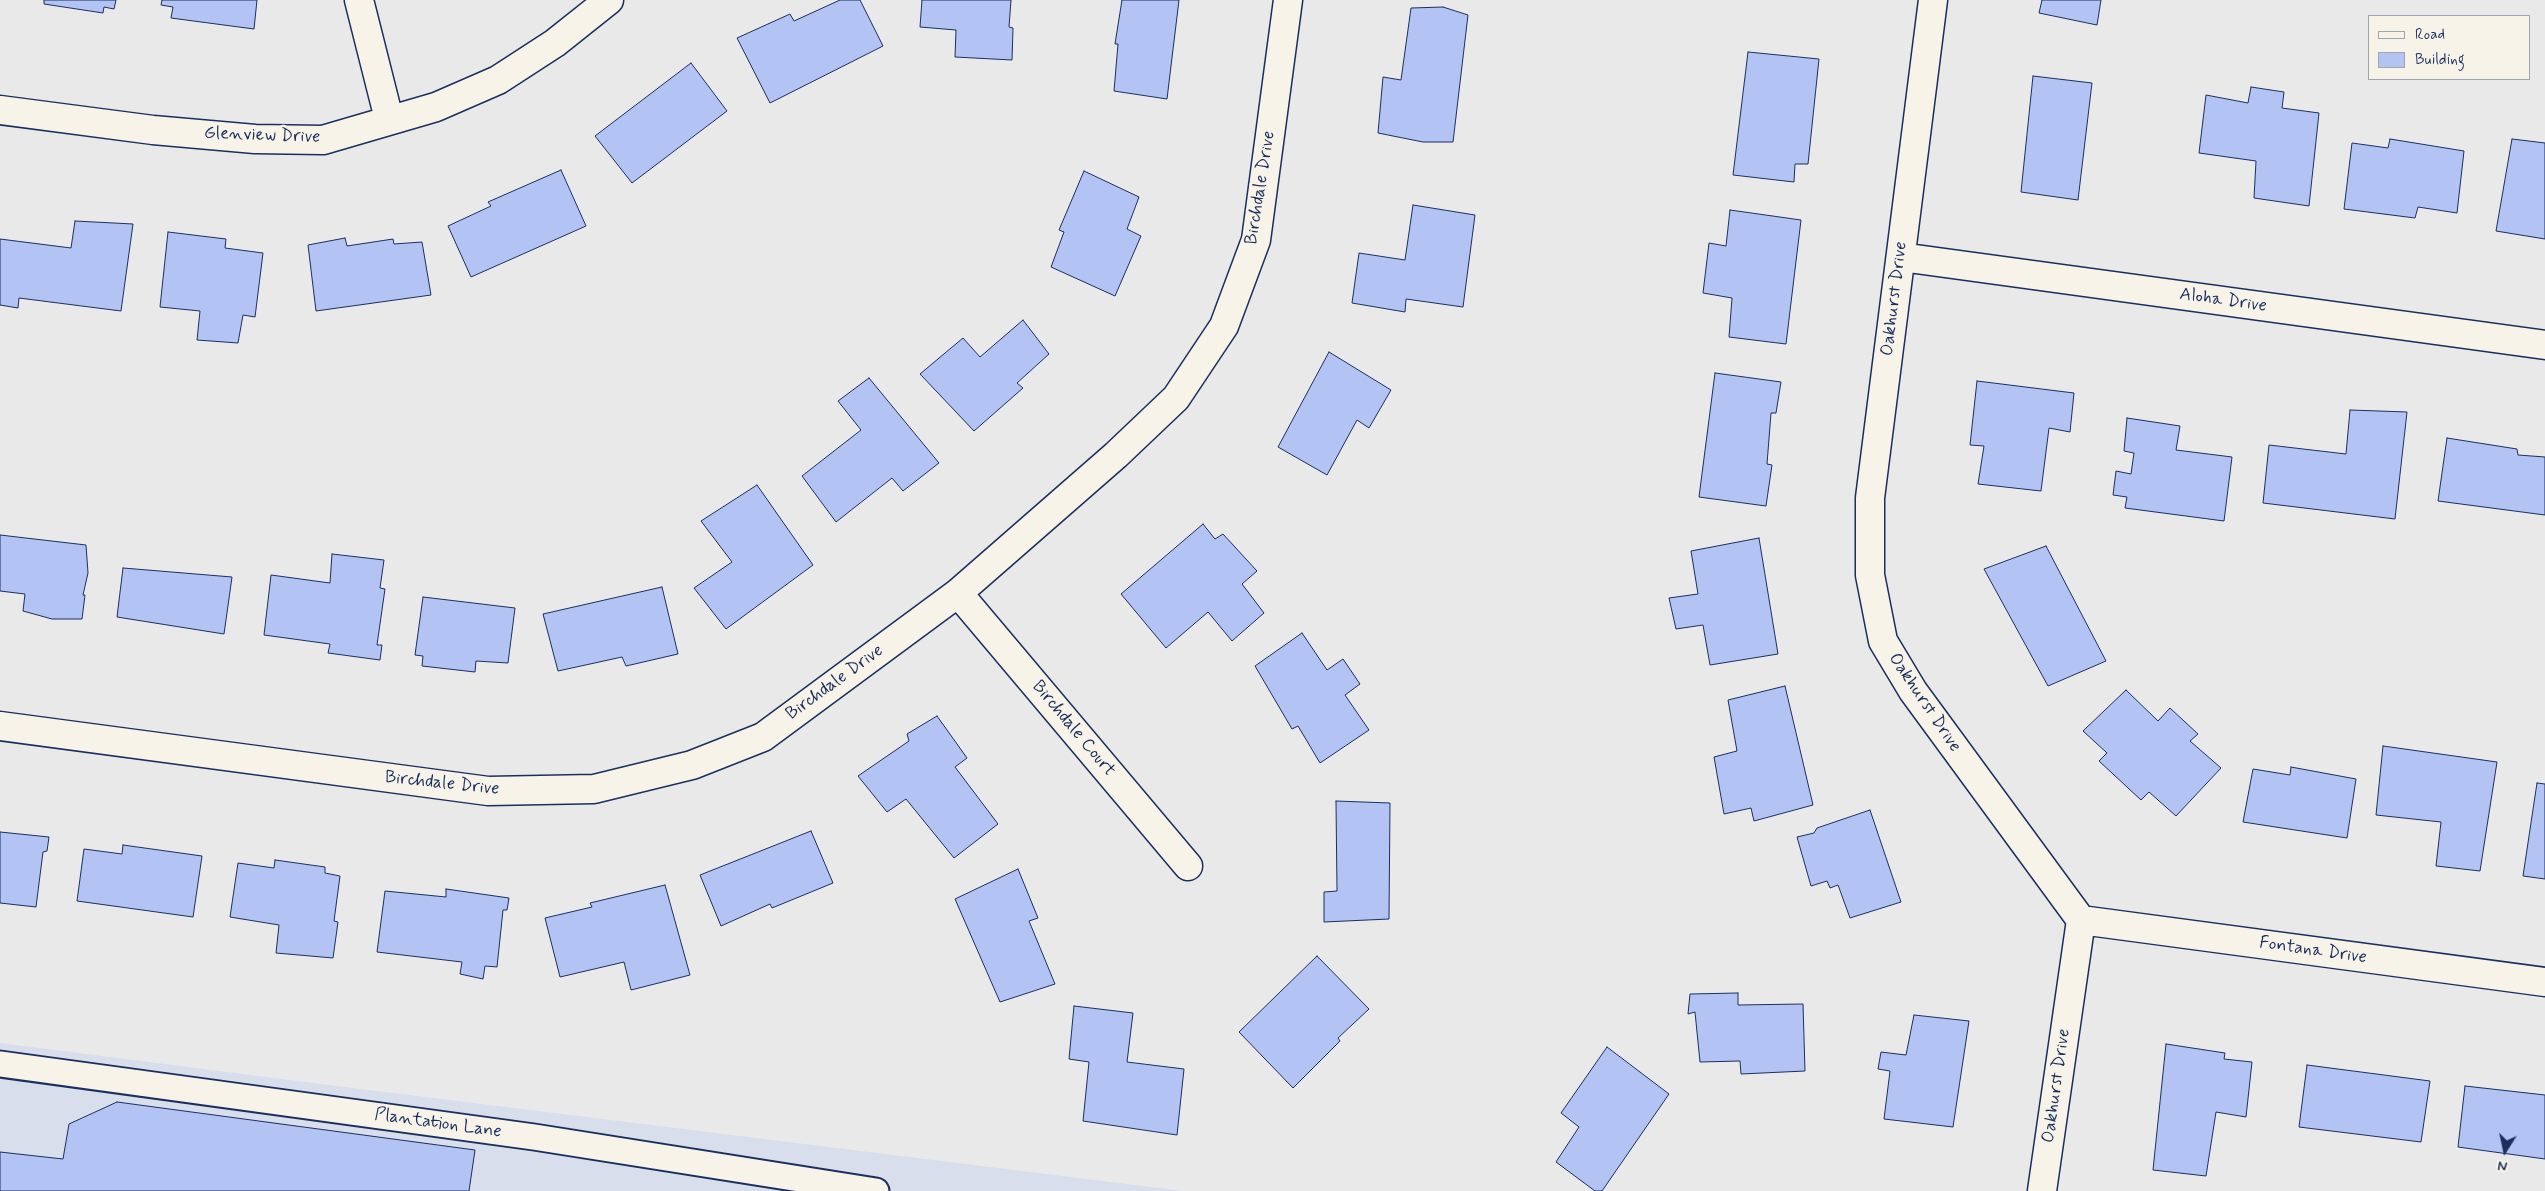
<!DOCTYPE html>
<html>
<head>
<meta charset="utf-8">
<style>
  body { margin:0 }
  #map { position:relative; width:2545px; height:1191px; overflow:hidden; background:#e9e9ea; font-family:Mynerve,sans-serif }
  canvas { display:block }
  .legend { position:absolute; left:2368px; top:15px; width:162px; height:65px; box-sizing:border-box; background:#f7f3e8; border:1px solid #9fa5b1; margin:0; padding:6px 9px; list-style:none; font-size:15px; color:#1b2f5e }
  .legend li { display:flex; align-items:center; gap:10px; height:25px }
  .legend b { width:25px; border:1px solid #9fa5b1 }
  .north { position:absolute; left:2480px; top:1126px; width:50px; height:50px; -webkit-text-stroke:4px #f7f3e8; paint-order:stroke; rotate:190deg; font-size:14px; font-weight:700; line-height:20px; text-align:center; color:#1b2f5e }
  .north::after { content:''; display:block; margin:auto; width:18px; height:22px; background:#1b2f5e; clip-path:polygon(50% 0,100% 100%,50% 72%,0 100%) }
</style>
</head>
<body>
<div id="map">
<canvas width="2545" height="1191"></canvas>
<ul class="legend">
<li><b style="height:6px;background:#f7f3e8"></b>Road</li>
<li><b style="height:14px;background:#b3c3f3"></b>Building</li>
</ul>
<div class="north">N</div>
</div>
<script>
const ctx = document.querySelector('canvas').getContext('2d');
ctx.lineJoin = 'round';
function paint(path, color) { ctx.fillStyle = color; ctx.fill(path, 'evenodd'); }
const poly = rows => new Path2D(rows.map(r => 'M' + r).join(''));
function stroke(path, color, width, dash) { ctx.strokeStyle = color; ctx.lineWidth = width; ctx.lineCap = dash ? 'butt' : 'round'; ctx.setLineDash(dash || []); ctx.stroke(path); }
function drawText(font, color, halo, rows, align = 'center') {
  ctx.font = font + ' Mynerve,sans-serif'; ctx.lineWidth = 5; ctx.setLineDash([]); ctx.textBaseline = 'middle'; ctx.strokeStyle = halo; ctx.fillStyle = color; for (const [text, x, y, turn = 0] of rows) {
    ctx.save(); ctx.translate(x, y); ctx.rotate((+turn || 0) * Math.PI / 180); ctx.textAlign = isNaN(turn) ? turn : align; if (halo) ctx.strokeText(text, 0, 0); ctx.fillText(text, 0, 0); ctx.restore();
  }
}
paint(poly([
  [0,1043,337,1086,1183,1191,0,1191]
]), '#d9deed');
const building = poly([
  [44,0,116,0,114,9,104,7,103,13,44,4,44,0],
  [162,0,257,0,254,29,171,18,173,7,161,5,162,0],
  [840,0,860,0,883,46,770,103,737,38,790,14,794,21,840,0],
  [922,0,1011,0,1009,27,1013,28,1012,60,955,57,956,30,920,27,922,0],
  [1122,0,1179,0,1167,99,1114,91,1118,44,1115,44,1122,0],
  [2042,0,2101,0,2097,25,2039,13,2042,0],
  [1443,7,1468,15,1453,142,1423,142,1378,133,1383,77,1401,80,1411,8,1443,7],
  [1748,52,1819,59,1808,164,1795,164,1794,182,1733,175,1748,52],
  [691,63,727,111,632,183,595,136,691,63],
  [2033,76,2092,83,2078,200,2021,192,2033,76],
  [2251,87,2284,92,2282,108,2319,113,2309,206,2254,198,2256,161,2199,153,2206,95,2248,103,2251,87],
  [2390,139,2464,151,2457,213,2418,207,2415,218,2344,209,2352,143,2388,148,2390,139],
  [2512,139,2545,143,2545,239,2496,231,2512,139],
  [561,170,586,226,471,277,448,226,491,206,488,202,561,170],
  [1084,171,1139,197,1127,229,1141,236,1115,296,1051,267,1064,232,1059,230,1084,171],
  [1413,205,1475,215,1463,307,1406,299,1405,312,1352,303,1359,253,1405,260,1413,205],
  [1730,210,1801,220,1786,344,1729,337,1732,298,1703,293,1709,243,1726,246,1730,210],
  [75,221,133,224,121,311,19,298,18,308,0,305,0,239,71,248,75,221],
  [168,232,226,239,225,248,263,253,255,317,243,315,238,343,197,340,200,311,160,307,168,232],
  [345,238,347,246,393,239,394,244,422,242,431,295,316,311,308,245,345,238],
  [1023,320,1049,354,1017,383,1023,388,974,431,920,374,963,338,980,357,1023,320],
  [1329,352,1391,390,1369,428,1357,420,1327,475,1278,447,1329,352],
  [1715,373,1781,382,1776,413,1771,413,1767,464,1772,465,1766,506,1699,497,1715,373],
  [869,378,939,463,903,491,892,478,836,522,802,476,861,430,838,401,869,378],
  [1977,381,2074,393,2070,432,2049,428,2041,491,1978,484,1984,446,1970,445,1977,381],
  [2350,410,2407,412,2395,519,2263,503,2269,445,2346,454,2350,410],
  [2127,418,2180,426,2176,450,2232,457,2224,521,2125,508,2127,497,2113,495,2116,471,2131,474,2134,453,2124,451,2127,418],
  [2447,438,2517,449,2518,455,2545,457,2545,515,2438,501,2447,438],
  [757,485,813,565,726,629,694,588,732,562,701,521,757,485],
  [1203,524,1215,539,1223,534,1257,571,1242,584,1264,613,1232,641,1208,612,1166,648,1121,594,1203,524],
  [0,535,86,545,88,573,83,595,85,595,82,619,52,619,23,611,25,594,0,591,0,535],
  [1759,538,1778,654,1710,665,1703,625,1676,629,1669,598,1698,594,1691,551,1759,538],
  [2046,546,2106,661,2048,686,1984,569,2046,546],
  [332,554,384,560,380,588,385,589,377,645,382,645,380,660,328,653,330,644,264,635,271,575,330,583,332,554],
  [123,568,232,577,224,634,117,617,123,568],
  [662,587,678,654,626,666,622,657,558,671,543,614,662,587],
  [423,597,515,608,508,663,476,661,475,672,422,666,423,656,415,655,423,597],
  [1302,633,1327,670,1343,659,1360,684,1345,695,1369,730,1320,763,1298,726,1292,729,1255,666,1302,633],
  [1785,686,1813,805,1754,821,1751,808,1724,814,1714,757,1737,751,1728,700,1785,686],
  [2126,690,2158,721,2170,708,2198,734,2190,741,2221,768,2176,816,2149,792,2141,800,2099,761,2107,753,2083,731,2126,690],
  [937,716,967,758,955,767,998,824,954,858,906,799,887,812,858,776,909,741,907,734,937,716],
  [2383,746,2497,762,2480,871,2436,866,2441,822,2376,815,2383,746],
  [2291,767,2356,779,2347,838,2243,822,2253,769,2290,775,2291,767],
  [2537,783,2545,784,2545,879,2523,876,2537,783],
  [1336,801,1390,803,1389,919,1324,922,1324,892,1337,891,1336,801],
  [1870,810,1901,902,1850,918,1838,885,1830,888,1827,881,1811,886,1797,837,1814,833,1817,828,1870,810],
  [811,831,833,883,772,908,770,904,721,926,700,875,811,831],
  [0,832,49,837,47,851,43,852,36,907,0,903,0,832],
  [123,845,202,856,193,917,77,901,84,849,122,854,123,845],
  [275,860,325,867,325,873,340,876,334,921,338,922,333,958,276,953,279,925,230,917,238,863,274,868,275,860],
  [1018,869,1038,918,1029,921,1055,984,1000,1002,955,899,1018,869],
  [665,885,690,975,631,990,624,962,560,977,545,918,592,907,590,903,665,885],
  [446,889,509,898,507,910,503,910,497,967,485,966,483,979,460,974,462,962,377,952,385,891,446,897,446,889],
  [1317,956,1369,1009,1338,1038,1340,1041,1293,1088,1239,1032,1317,956],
  [1738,993,1738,1005,1803,1004,1805,1071,1741,1074,1740,1061,1700,1062,1695,1012,1688,1014,1690,994,1738,993],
  [1074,1006,1133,1013,1127,1062,1184,1069,1177,1135,1083,1121,1089,1062,1069,1059,1074,1006],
  [1914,1015,1969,1021,1953,1127,1884,1119,1890,1071,1878,1069,1881,1052,1906,1055,1914,1015],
  [2166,1044,2225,1053,2224,1059,2252,1062,2246,1117,2216,1112,2206,1176,2153,1170,2166,1044],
  [1607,1047,1669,1094,1602,1191,1595,1191,1556,1162,1579,1127,1561,1113,1607,1047],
  [2307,1065,2430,1081,2421,1142,2299,1127,2307,1065],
  [2465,1086,2545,1095,2545,1159,2458,1147,2465,1086],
  [117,1102,475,1150,469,1191,0,1191,0,1152,63,1159,69,1124,117,1102]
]);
paint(building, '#b3c3f3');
stroke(building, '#1b2f5e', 1);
const service = poly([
  [0,1064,534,1137,876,1191]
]);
const minor = poly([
  [359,0,389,119],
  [1933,0,1870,498,1870,575,1883,641,1913,691,2081,920,2042,1191],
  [0,110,153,130,255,139,323,140,436,107,498,80,555,43,609,0],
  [1901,257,2545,345],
  [958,593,1188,866],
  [0,726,488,791,594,789,692,765,763,737,958,593,1116,455,1176,398,1224,326,1256,240,1288,0],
  [2081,920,2545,982]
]);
stroke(service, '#1b2f5e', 29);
stroke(minor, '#1b2f5e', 31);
stroke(service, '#f7f3e8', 25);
stroke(minor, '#f7f3e8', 28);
drawText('18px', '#1b2f5e', '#f7f3e8', [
  ["Glenview Drive",262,136,2],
  ["Birchdale Drive",1261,188,-81],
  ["Oakhurst Drive",1895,299,-83],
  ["Aloha Drive",2223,301,8],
  ["Birchdale Drive",835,683,-36],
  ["Oakhurst Drive",1924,703,56],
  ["Birchdale Court",1073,729,50],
  ["Birchdale Drive",442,784,6],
  ["Fontana Drive",2313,951,8],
  ["Oakhurst Drive",2057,1086,-82],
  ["Plantation Lane",438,1124,8]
]);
</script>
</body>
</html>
